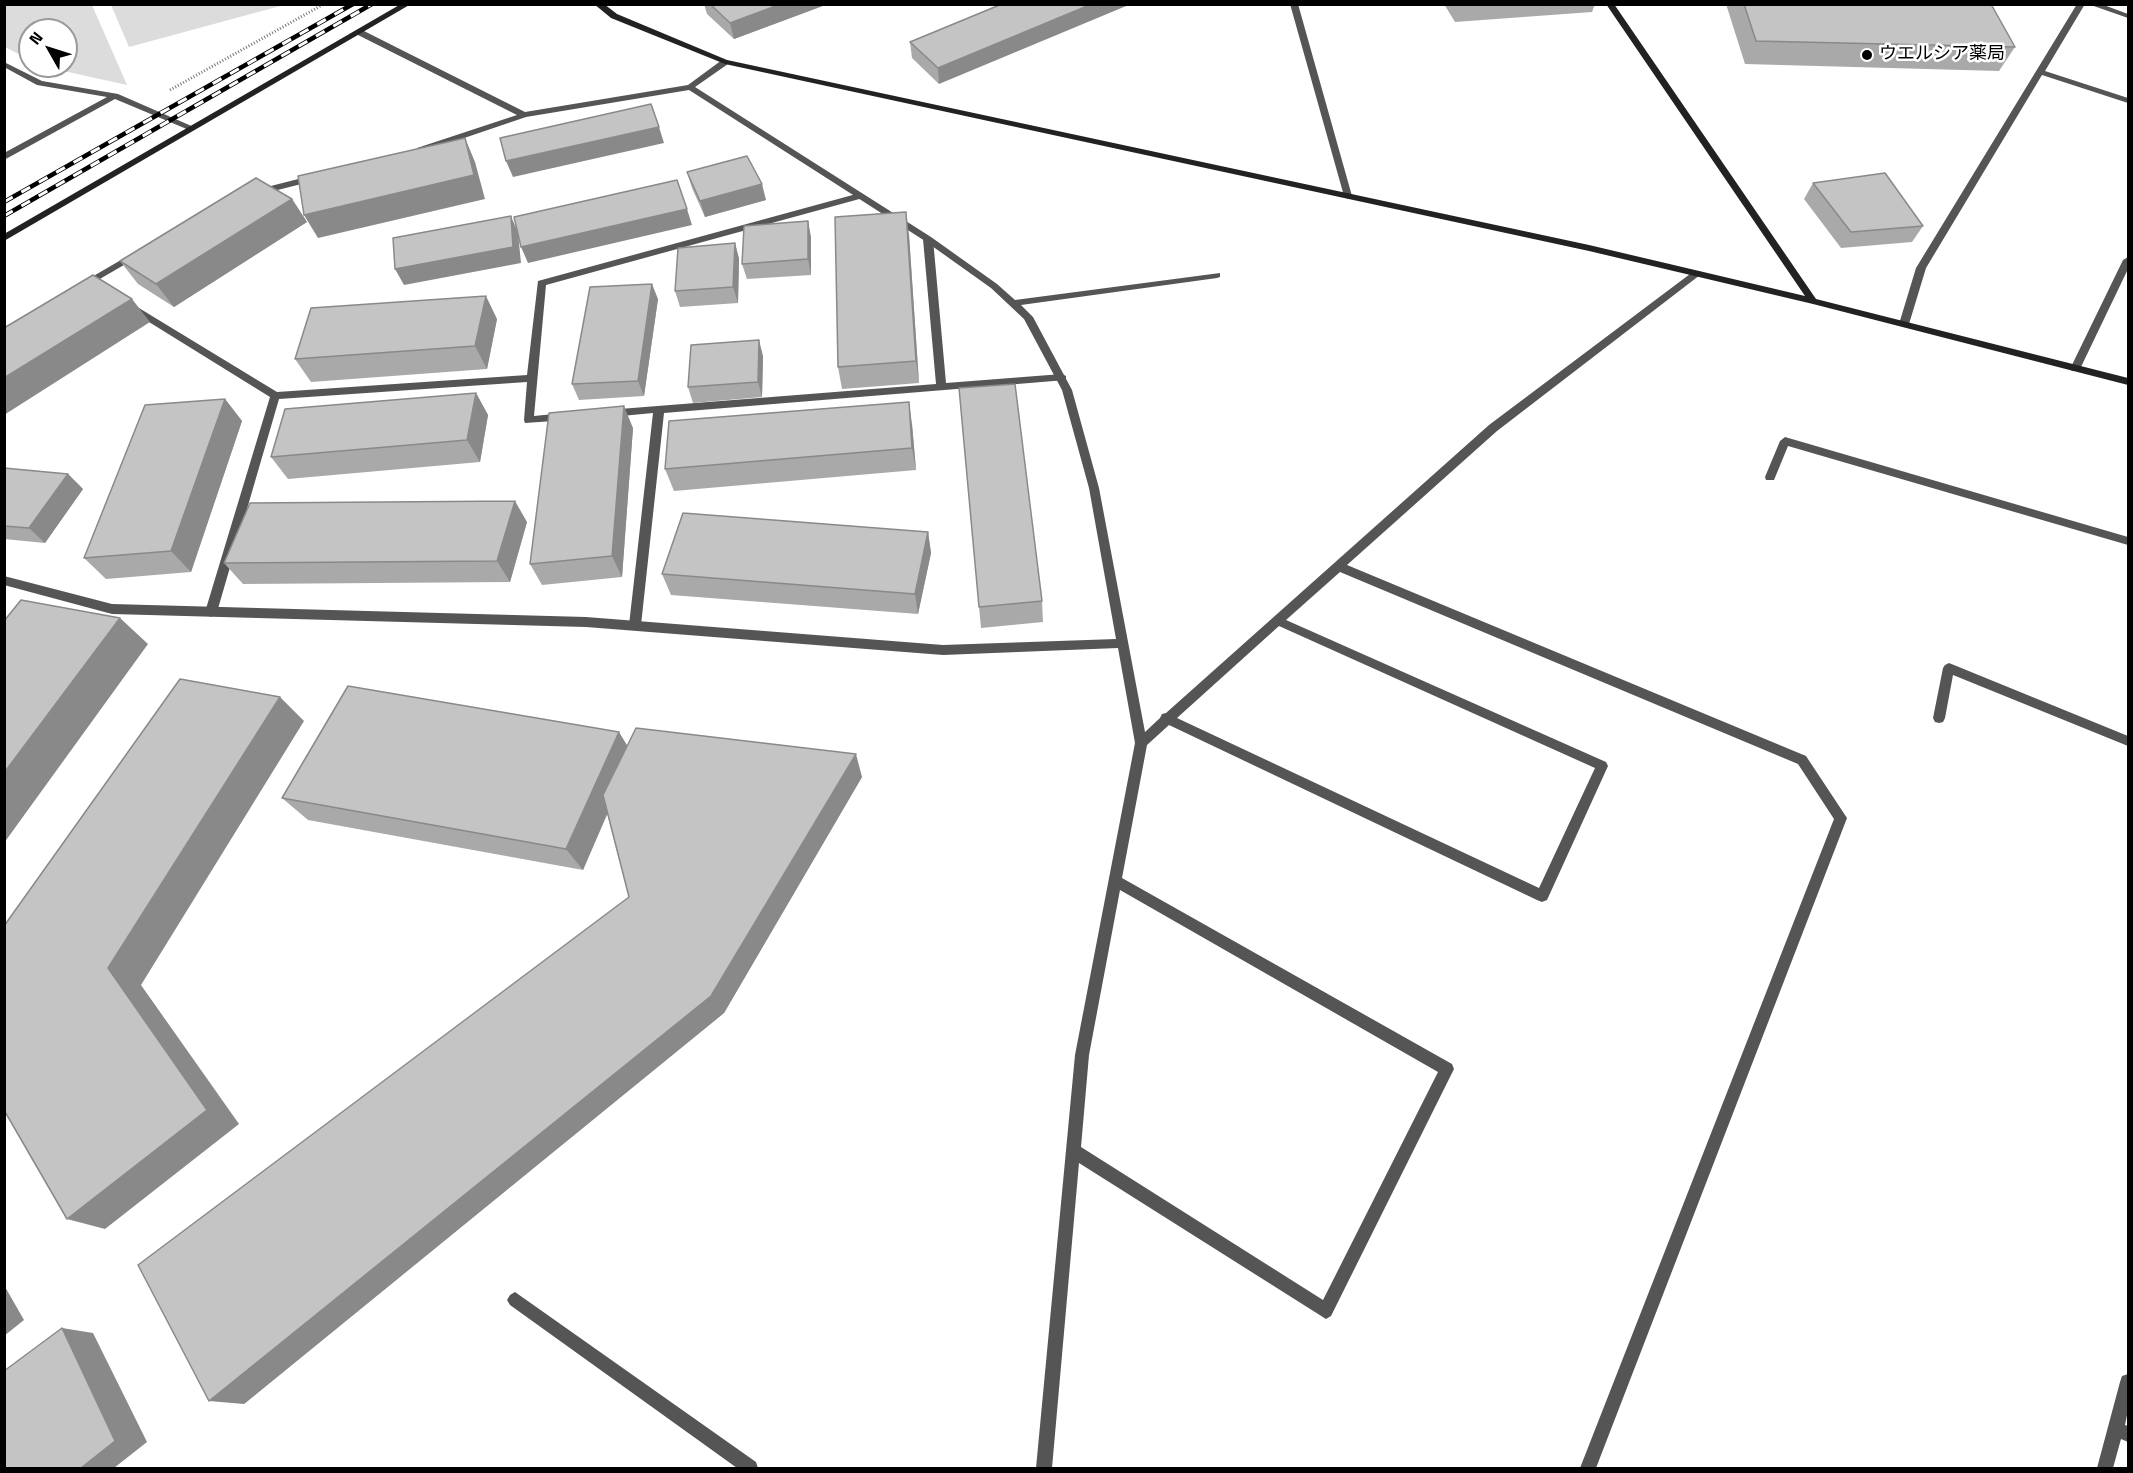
<!DOCTYPE html>
<html>
<head>
<meta charset="utf-8">
<style>
  body { margin:0 }
  #map { position:relative; width:2133px; height:1473px; overflow:hidden; background:#fff; font-family:"Titillium Web",sans-serif }
  canvas { display:block }
  .frame { position:absolute; inset:0; border:6px solid #000; pointer-events:none }
  .north { position:absolute; left:18px; top:18px; width:60px; height:60px; box-sizing:border-box; background:#fff; border:2px solid #999; border-radius:50%; rotate:309deg; font-size:16px; font-weight:700; line-height:24px; text-align:center; color:#000 }
  .north::after { content:''; display:block; margin:auto; width:21px; height:27px; background:#000; clip-path:polygon(50% 0,100% 100%,50% 72%,0 100%) }
</style>
</head>
<body>
<div id="map">
<canvas width="2133" height="1473"></canvas>
<div class="frame"></div>
<div class="north">N</div>
</div>
<script>
const ctx = document.querySelector('canvas').getContext('2d');
ctx.lineJoin = 'round';
function paint(path, color) { ctx.fillStyle = color; ctx.fill(path, 'evenodd'); }
const poly = rows => new Path2D(rows.map(r => 'M' + r).join(''));
function stroke(path, color, width, dash) { ctx.strokeStyle = color; ctx.lineWidth = width; ctx.lineCap = dash ? 'butt' : 'round'; ctx.setLineDash(dash || []); ctx.stroke(path); }
function drawText(font, color, halo, rows, align = 'center') {
  ctx.font = font + ' "Titillium Web","Noto Sans JP",sans-serif'; ctx.lineWidth = 5; ctx.setLineDash([]); ctx.textBaseline = 'middle'; ctx.strokeStyle = halo; ctx.fillStyle = color; for (const [text, x, y, turn = 0] of rows) {
    ctx.save(); ctx.translate(x, y); ctx.rotate((+turn || 0) * Math.PI / 180); ctx.textAlign = isNaN(turn) ? turn : align; if (halo) ctx.strokeText(text, 0, 0); ctx.fillText(text, 0, 0); ctx.restore();
  }
}
paint(poly([
  [4,5,92,5,127,85,41,66,66,66,66,30,30,30,30,60,5,47],
  [111,5,284,5,129,47]
]), '#dcdcdc');
stroke(poly([
  [170,90,324,4]
]), '#777', 3, [1, 2]);
paint(poly([
  [860,193,864,196,863,198,546,285,534,416,564,413,569,417,568,420,525,423,524,420,527,382,279,399,217,612,211,617,207,615,205,612,270,397,128,309,128,305,134,305,277,392,527,375,538,281,860,193],
  [928,236,933,239,946,383,1062,374,1066,376,1066,380,664,413,641,625,635,630,631,628,629,625,653,413,611,417,606,413,607,410,936,384,923,239,928,236]
]), '#555');
paint(poly([
  [1290,4,1298,4,1352,196,1351,198,1348,199,1344,196,1290,4],
  [2077,4,2085,4,2045,71,2128,98,2128,103,2042,75,1926,268,1909,324,1907,326,1901,326,1899,324,1916,268,2077,4],
  [2088,4,2101,4,2128,14,2128,18,2088,4],
  [356,30,362,30,525,112,688,85,722,60,728,60,728,64,695,87,931,237,997,284,1015,300,1220,273,1220,277,1217,278,1021,305,1033,317,1072,390,1099,488,1145,732,1160,718,1162,714,1166,713,1489,425,1694,271,1700,271,1700,275,1497,431,1347,565,1806,756,1847,818,1596,1468,1580,1468,1834,819,1798,764,1340,572,1286,620,1606,762,1608,766,1547,900,1542,902,1537,900,1169,725,1147,745,1122,878,1452,1064,1454,1069,1331,1316,1326,1319,1079,1163,1052,1468,1036,1468,1075,1055,1135,743,1118,648,943,655,586,627,112,614,4,585,4,576,112,604,586,617,943,645,1116,639,1089,488,1062,390,1024,319,991,288,925,241,689,90,526,117,423,152,417,152,417,148,517,115,356,34,356,30],
  [1279,626,1595,768,1539,888,1177,718,1279,626],
  [1120,890,1438,1072,1323,1300,1081,1147,1089,1055,1120,890],
  [4,62,42,81,118,94,196,128,189,130,115,99,4,160,4,153,107,97,37,85,4,67,4,62],
  [314,175,318,178,317,180,258,195,254,192,255,190,314,175],
  [133,253,136,254,136,258,86,287,83,288,78,285,133,253],
  [2128,257,2128,269,2080,369,2078,371,2072,371,2070,369,2123,260,2128,257],
  [1785,437,2128,537,2128,545,1788,446,1774,480,1766,480,1765,477,1780,441,1785,437],
  [1949,663,2128,736,2128,746,1953,675,1945,718,1943,722,1939,723,1935,722,1933,718,1943,668,1945,665,1949,663],
  [515,1292,756,1462,758,1468,737,1468,510,1305,507,1300,510,1295,515,1292],
  [2128,1374,2128,1410,2125,1425,2128,1426,2128,1442,2121,1439,2113,1468,2097,1468,2120,1382,2122,1376,2128,1374]
]), '#555');
paint(poly([
  [401,4,411,4,4,241,4,234,401,4],
  [594,4,604,4,617,14,727,60,1589,245,1805,296,1606,4,1614,4,1816,299,2128,378,2128,385,1813,304,1589,251,725,64,611,18,594,4]
]), '#222');
const rail = poly([
  [4,202,353,4],
  [4,216,372,4]
]);
stroke(rail, '#000', 4.5);
stroke(rail, '#fff', 3, [10]);
paint(poly([
  [704,4,828,4,734,39,707,14],
  [1002,4,939,84,912,58,910,42],
  [1444,4,1595,4,1592,12,1455,22],
  [1726,4,1991,4,2015,47,1999,71,1745,64],
  [687,172,766,200,705,217,692,188],
  [1813,183,1923,226,1912,242,1841,248,1804,199],
  [292,199,307,222,174,307,138,284,120,261],
  [808,221,811,238,811,275,747,279,742,264],
  [909,235,919,383,842,389,838,367],
  [735,243,739,259,738,303,680,307,675,291],
  [658,299,644,396,579,400,572,384],
  [497,319,487,369,311,382,295,359],
  [763,356,762,397,693,403,688,387],
  [959,388,1042,601,1043,622,981,628],
  [476,393,488,415,480,462,288,479,271,457],
  [225,399,242,421,191,572,106,579,84,558],
  [912,424,916,470,674,491,665,469],
  [633,428,622,577,542,585,530,564],
  [4,468,68,474,83,489,45,543,4,539],
  [527,522,510,582,243,584,224,563],
  [928,532,931,553,918,614,671,595,662,574],
  [627,746,862,777,724,1013,244,1404,629,897,607,813,583,870,308,820,282,798]
]), '#a9a9a9');
paint(poly([
  [781,4,828,4,734,39,730,23],
  [1092,4,1131,4,939,84,938,68],
  [659,127,664,143,513,177,506,161],
  [465,138,475,162,485,199,318,238,304,215],
  [762,184,766,200,705,217,700,201],
  [292,199,307,222,174,307,156,284],
  [687,209,692,225,528,263,521,247],
  [906,212,909,235,919,383,916,361],
  [511,216,518,233,521,263,404,285,395,269],
  [808,221,811,238,811,275,808,259],
  [735,243,739,259,738,303,733,287],
  [652,284,658,299,644,396,638,381],
  [486,296,497,319,487,369,475,346],
  [132,299,150,322,4,415,4,378],
  [759,340,763,356,762,397,758,382],
  [476,393,488,415,480,462,467,440],
  [225,399,242,421,191,572,171,551],
  [909,402,912,424,916,470,912,448],
  [624,406,633,428,622,577,612,556],
  [68,474,83,489,45,543,29,528],
  [515,501,527,522,510,582,497,561],
  [928,532,931,553,918,614,915,594],
  [120,618,148,644,4,843,4,773],
  [280,697,304,721,141,985,239,1124,105,1229,67,1219,108,968],
  [619,732,633,755,583,870,566,849],
  [856,754,862,777,724,1013,244,1404,209,1401],
  [4,1285,24,1320,4,1336],
  [62,1328,93,1333,147,1442,114,1468,81,1468]
]), '#898989');
const building = poly([
  [710,4,781,4,730,23,710,4],
  [1002,4,1092,4,938,68,910,42,1002,4],
  [1744,4,1991,4,2015,47,1756,41,1744,4],
  [651,104,659,127,506,161,500,138,651,104],
  [465,138,474,175,304,215,298,176,465,138],
  [747,156,762,184,700,201,687,172,747,156],
  [1885,173,1923,226,1851,232,1813,183,1885,173],
  [256,178,292,199,156,284,120,261,256,178],
  [677,180,687,209,521,247,514,217,677,180],
  [906,212,916,361,838,367,835,217,906,212],
  [511,216,513,247,395,269,393,238,511,216],
  [808,221,808,259,742,264,744,226,808,221],
  [735,243,733,287,675,291,678,248,735,243],
  [93,275,132,299,4,378,4,328,93,275],
  [652,284,638,381,572,384,590,287,652,284],
  [486,296,475,346,295,359,311,308,486,296],
  [759,340,758,382,688,387,691,345,759,340],
  [1015,384,1042,601,979,607,959,388,1015,384],
  [476,393,467,440,271,457,285,409,476,393],
  [225,399,171,551,84,558,145,405,225,399],
  [909,402,912,448,665,469,669,421,909,402],
  [624,406,612,556,530,564,549,413,624,406],
  [4,468,68,474,29,528,4,526,4,468],
  [515,501,497,561,224,563,250,503,515,501],
  [683,513,928,532,915,594,662,574,683,513],
  [21,600,120,618,4,773,4,621,21,600],
  [180,679,280,697,108,968,207,1110,67,1219,4,1110,4,926,180,679],
  [348,686,619,732,566,849,282,798,348,686],
  [636,728,856,754,711,996,209,1401,138,1265,629,897,603,795,636,728],
  [62,1328,115,1441,81,1468,4,1468,4,1371,62,1328]
]);
paint(building, '#c4c4c4');
stroke(building, '#898989', 1.5);
for (const [x, y, r, color] of [
  [1867,55,6,"#000"]
]) { const dot = new Path2D(); dot.arc(x, y, r, 0, 2 * Math.PI); ctx.fillStyle = color; ctx.fill(dot); stroke(dot, '#fff', 2); }
drawText('18px', '#000', '#fff', [
  ["ウエルシア薬局",1879,55]
], 'left');
</script>
</body>
</html>
